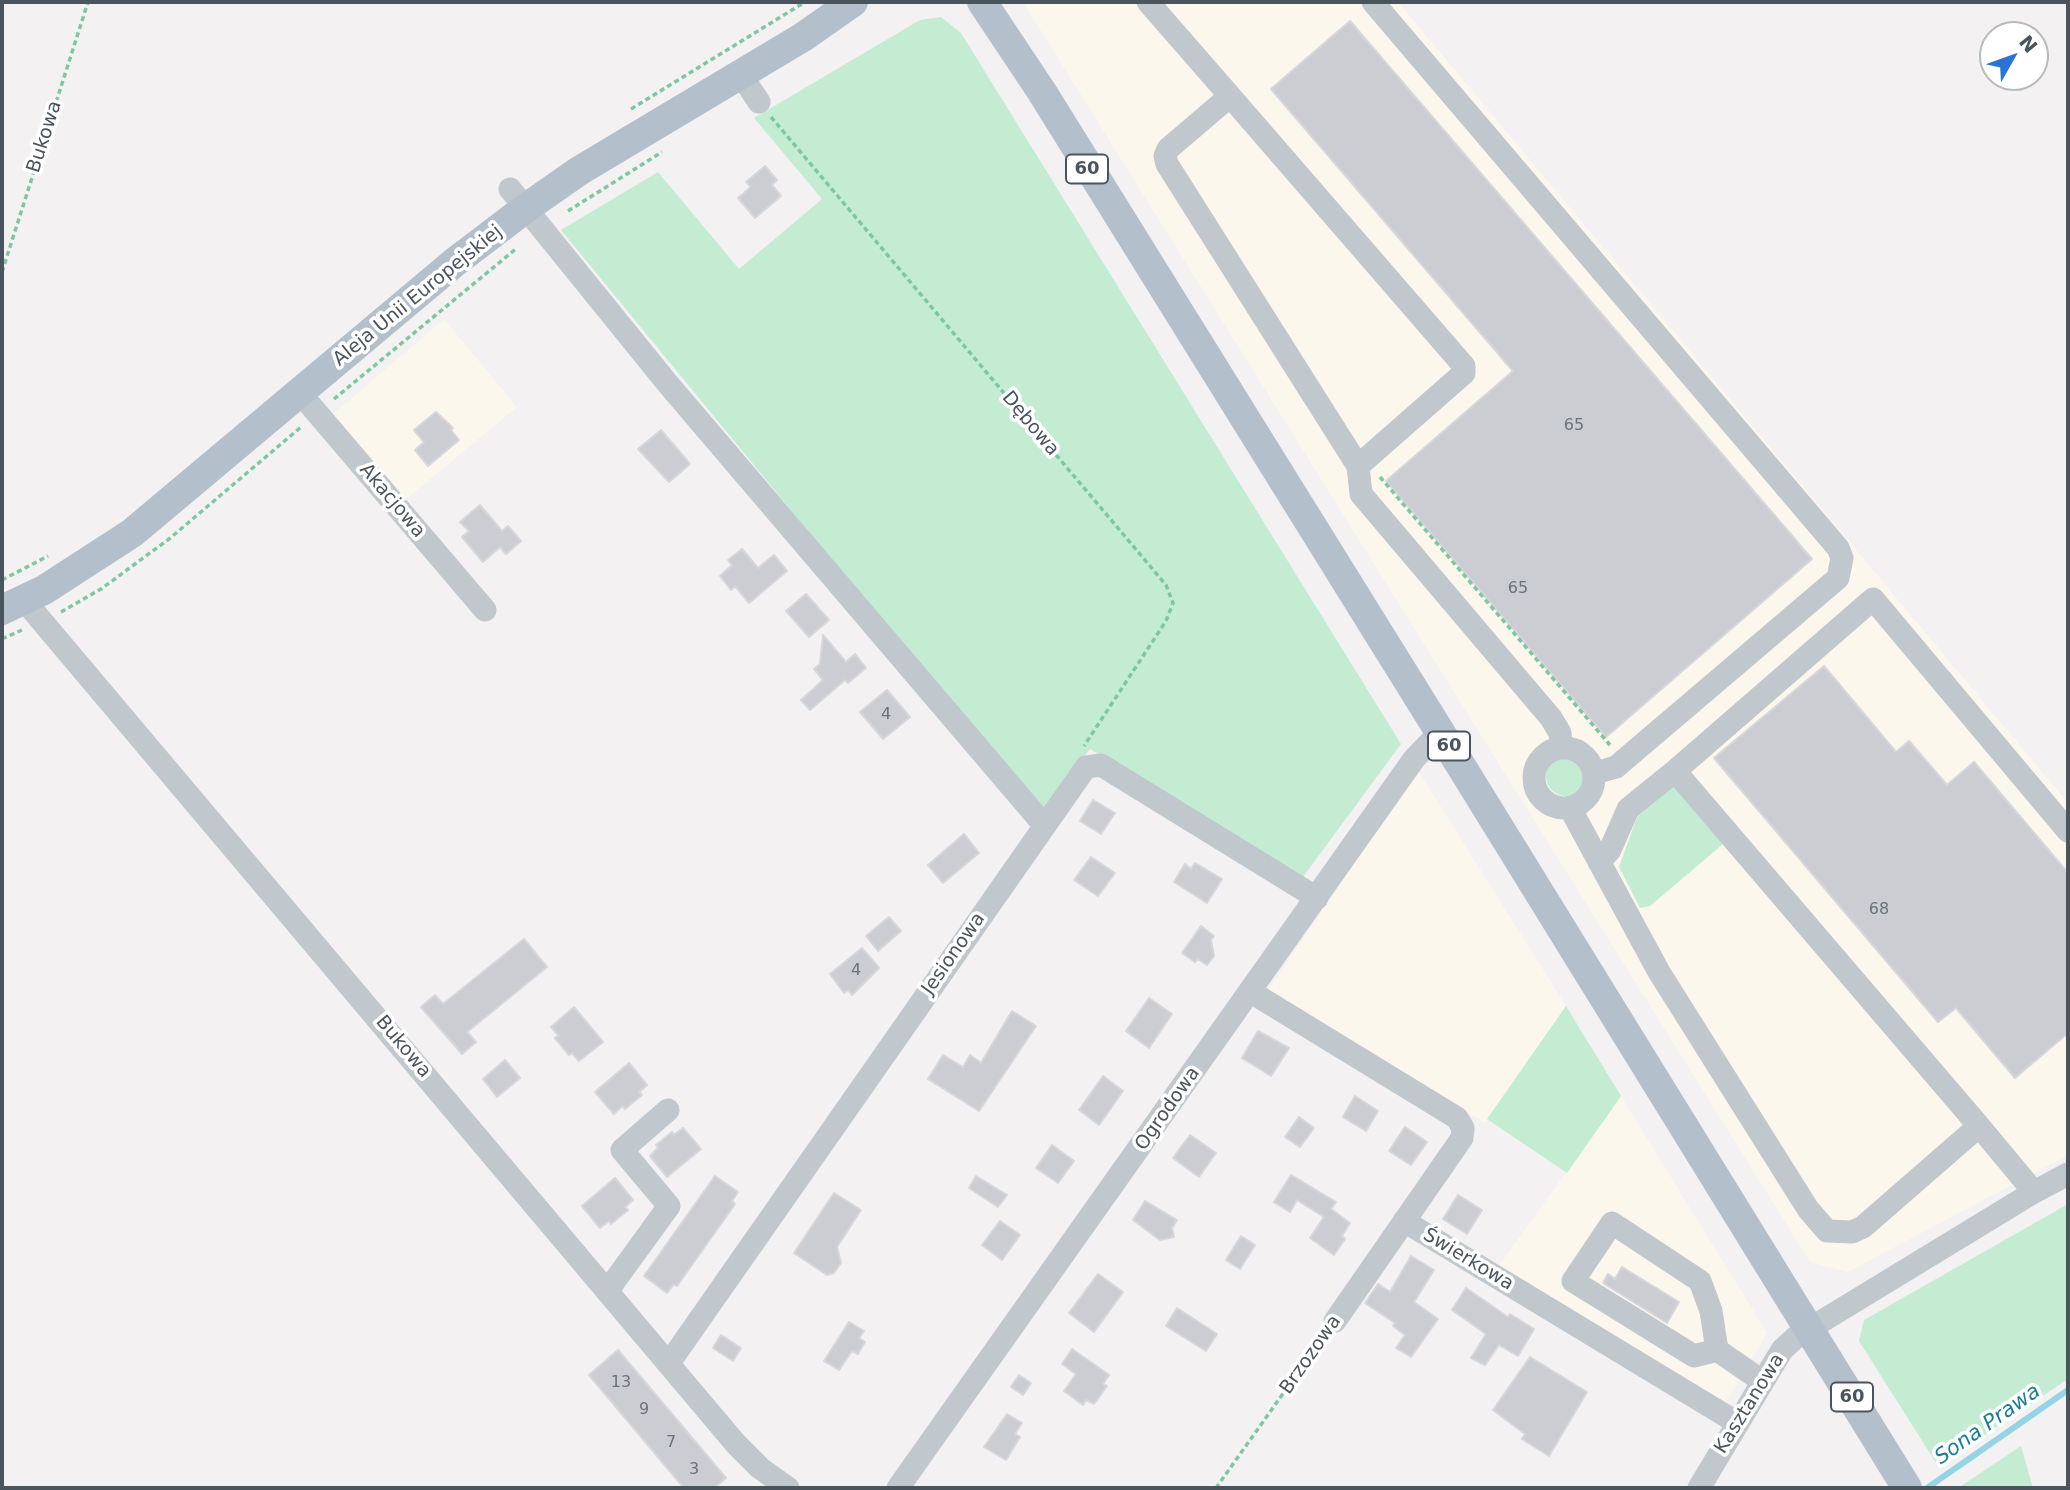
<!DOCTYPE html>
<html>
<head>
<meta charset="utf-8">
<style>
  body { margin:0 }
  #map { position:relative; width:2070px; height:1490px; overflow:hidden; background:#f3f1f1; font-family:"DejaVu Sans",sans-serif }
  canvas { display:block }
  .frame { position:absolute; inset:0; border:4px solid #4a545c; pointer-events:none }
  .north { position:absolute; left:1979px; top:21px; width:70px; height:70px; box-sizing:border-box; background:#fff; border:2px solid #b7bbbe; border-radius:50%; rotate:50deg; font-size:19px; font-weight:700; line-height:28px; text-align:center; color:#4a545c }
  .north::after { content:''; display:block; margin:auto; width:24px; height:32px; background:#2a73d3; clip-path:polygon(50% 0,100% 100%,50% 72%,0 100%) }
</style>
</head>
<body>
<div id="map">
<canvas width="2070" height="1490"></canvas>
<div class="frame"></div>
<div class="north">N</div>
</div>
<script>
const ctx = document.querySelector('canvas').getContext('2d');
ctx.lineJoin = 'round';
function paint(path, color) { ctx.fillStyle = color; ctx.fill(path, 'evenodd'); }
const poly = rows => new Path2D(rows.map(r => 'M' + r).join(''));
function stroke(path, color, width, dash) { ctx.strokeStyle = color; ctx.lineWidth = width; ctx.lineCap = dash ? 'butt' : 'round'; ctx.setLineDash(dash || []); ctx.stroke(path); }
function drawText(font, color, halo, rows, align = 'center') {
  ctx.font = font + ' "DejaVu Sans",sans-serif'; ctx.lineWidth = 7; ctx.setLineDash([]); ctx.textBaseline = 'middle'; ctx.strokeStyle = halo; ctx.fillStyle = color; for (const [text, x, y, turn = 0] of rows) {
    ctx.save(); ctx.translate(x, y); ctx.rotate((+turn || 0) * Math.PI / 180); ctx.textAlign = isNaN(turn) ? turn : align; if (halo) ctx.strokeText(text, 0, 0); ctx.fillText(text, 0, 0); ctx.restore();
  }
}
paint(poly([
  [1023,2,1398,2,2068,803,2068,1155,1848,1272,1810,1262],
  [444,319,517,407,404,501,332,415],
  [1418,770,1566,1006,1485,1123,1267,992],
  [1621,1096,1767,1333,1724,1406,1498,1267]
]), '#fbf7ec');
paint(poly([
  [941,17,961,33,1401,744,1303,877,1090,749,1042,816,561,230,658,172,739,269,822,199,754,118,920,20],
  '1546 776a20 20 0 1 1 40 0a20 20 0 1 1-40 0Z',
  [1675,785,1723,844,1650,906,1640,908,1619,867,1637,817],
  [1566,1006,1621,1096,1567,1173,1487,1119],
  [2068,1204,2068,1379,1938,1466,1859,1341,1864,1320],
  [2021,1446,2033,1488,1958,1488]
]), '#c4ecd3');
stroke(poly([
  [1927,1488,2068,1390]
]), '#95d4e4', 6);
const building = poly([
  [1350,21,1812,559,1606,737,1386,481,1513,371,1271,89,1350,21],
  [765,166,777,180,772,185,781,196,755,218,738,198,751,187,746,182,765,166],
  [436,412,453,428,451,430,459,440,428,466,415,450,424,442,414,430,436,412],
  [661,430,690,464,669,482,638,449,661,430],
  [480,505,502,531,508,526,521,541,506,554,500,547,483,562,462,537,469,531,460,522,480,505],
  [742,549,758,568,774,555,787,571,749,603,735,586,731,590,720,576,732,565,728,560,742,549],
  [806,594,829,620,809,637,786,611,806,594],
  [823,635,846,662,855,654,866,668,848,683,845,680,810,710,801,700,823,680,814,669,820,664,823,635],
  [1824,666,1896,752,1909,741,1947,785,1974,762,2068,873,2068,1033,2015,1078,1956,1008,1938,1022,1714,758,1824,666],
  [887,690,910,717,883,739,860,712,887,690],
  [1093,800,1115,813,1101,834,1080,821,1093,800],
  [964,834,979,853,943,883,928,865,964,834],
  [1091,857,1115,873,1098,896,1074,880,1091,857],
  [1195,863,1222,879,1207,903,1174,882,1185,864,1191,869,1195,863],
  [889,917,901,931,878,951,866,936,889,917],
  [1201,926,1214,936,1211,940,1214,956,1207,965,1198,959,1195,962,1182,953,1201,926],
  [524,939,547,967,467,1032,476,1042,462,1054,421,1007,435,995,443,1004,524,939],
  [862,948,879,968,852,995,848,990,844,993,830,974,862,948],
  [1149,998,1172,1014,1149,1048,1126,1031,1149,998],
  [574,1007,603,1042,579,1061,572,1053,569,1055,555,1038,559,1036,551,1027,574,1007],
  [1012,1011,1036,1026,979,1111,928,1079,943,1055,963,1067,970,1055,981,1063,1012,1011],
  [1258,1031,1289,1048,1271,1076,1242,1058,1258,1031],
  [505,1060,520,1078,497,1097,483,1079,505,1060],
  [629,1063,647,1085,639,1092,642,1095,625,1109,622,1106,614,1114,595,1092,629,1063],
  [1103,1076,1123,1091,1099,1125,1079,1110,1103,1076],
  [1355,1096,1378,1111,1366,1131,1343,1117,1355,1096],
  [1299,1117,1314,1128,1300,1147,1285,1137,1299,1117],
  [1405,1127,1427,1142,1411,1165,1389,1151,1405,1127],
  [683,1128,701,1149,667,1177,650,1156,658,1148,656,1145,672,1132,674,1135,683,1128],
  [1190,1135,1216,1153,1199,1177,1173,1158,1190,1135],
  [1052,1145,1074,1161,1058,1183,1036,1168,1052,1145],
  [1291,1175,1336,1202,1331,1209,1350,1223,1342,1236,1345,1239,1334,1255,1310,1238,1324,1217,1297,1200,1290,1212,1274,1202,1291,1175],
  [715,1176,738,1192,732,1201,735,1204,677,1286,674,1284,667,1293,644,1276,715,1176],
  [976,1176,1007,1195,998,1207,969,1188,976,1176],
  [615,1178,633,1200,625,1207,628,1210,611,1224,609,1221,600,1228,582,1206,615,1178],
  [834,1193,861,1210,837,1247,841,1263,834,1273,827,1275,794,1253,834,1193],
  [1458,1195,1482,1210,1467,1234,1443,1219,1458,1195],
  [1145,1201,1177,1220,1172,1228,1174,1237,1160,1240,1133,1220,1145,1201],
  [1000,1221,1020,1235,1002,1260,982,1245,1000,1221],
  [1241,1236,1255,1245,1240,1269,1226,1260,1241,1236],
  [1411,1256,1434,1270,1414,1302,1438,1319,1411,1357,1396,1348,1405,1335,1393,1326,1395,1323,1365,1303,1378,1284,1390,1292,1411,1256],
  [1622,1267,1679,1302,1667,1323,1603,1283,1608,1274,1615,1279,1622,1267],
  [1098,1274,1123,1292,1094,1332,1069,1313,1098,1274],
  [1466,1288,1508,1317,1510,1314,1534,1329,1518,1356,1499,1345,1485,1365,1471,1358,1486,1334,1452,1310,1466,1288],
  [1177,1308,1217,1334,1206,1351,1166,1326,1177,1308],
  [849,1322,864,1331,859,1338,865,1342,858,1354,852,1351,839,1370,824,1361,849,1322],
  [721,1335,741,1348,733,1361,713,1348,721,1335],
  [1072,1349,1109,1375,1103,1384,1107,1386,1094,1404,1086,1400,1083,1405,1064,1391,1076,1374,1062,1364,1072,1349],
  [618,1350,726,1478,714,1488,684,1488,589,1375,618,1350],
  [1530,1357,1587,1392,1549,1456,1522,1439,1525,1434,1493,1410,1530,1357],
  [1019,1375,1031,1383,1023,1395,1011,1387,1019,1375],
  [1007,1414,1022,1423,1015,1434,1020,1437,1006,1460,984,1447,1007,1414]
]);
paint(building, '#cbcdd2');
stroke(building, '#d5d7db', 2);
stroke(poly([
  [631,109,805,2],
  [771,117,1166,585,1173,603,1166,621,1084,746],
  [568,211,662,152],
  [2,272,88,2],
  [334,399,517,248],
  [1380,477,1610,745],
  [2,580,48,556],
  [61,612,101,589,169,539,301,427],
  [2,639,22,630],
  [1216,1488,1324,1336]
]), '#7fc7a3', 3.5, [5, 3.5]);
stroke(poly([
  [1148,2,1230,96,1464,366,1464,373,1358,466,1167,164,1165,156,1168,149,1230,96],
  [1373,2,1838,548,1842,558,1838,578,1616,767,1595,773],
  [741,75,759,102],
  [510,189,668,384,1044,825],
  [300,393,485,610],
  [1358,466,1361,494,1551,718,1560,733,1561,748],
  [24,600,736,1444,760,1468,788,1488],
  '1534 778a30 30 0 1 1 60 0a30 30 0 1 1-60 0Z',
  [1675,771,1873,599,2068,831],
  [1570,808,1659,972,1808,1209,1827,1231,1852,1232,1863,1227,1979,1126,2034,1192,1796,1337,1782,1350,1699,1488],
  [1599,862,1610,850,1628,809,1675,771,1979,1126],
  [1251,992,1457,1118,1463,1128,1462,1138,1335,1321],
  [2034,1192,2068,1174],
  [1404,1221,1736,1422],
  [608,1290,669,1206,622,1150,668,1110],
  [1717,1350,1694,1356,1573,1281,1612,1223,1700,1281,1711,1311,1717,1350,1762,1381],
  [669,1363,1086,767,1101,765,1317,898],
  [898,1488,1414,759,1440,732]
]), '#c0c8ce', 23);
stroke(poly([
  [982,2,1042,92,1440,732,1907,1488],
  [2,610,44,590,132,533,455,262,526,208,579,171,803,37,853,2]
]), '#b3c0cc', 30);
drawText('16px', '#6a727a', null, [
  ["65",1574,426],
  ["65",1518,589],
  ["4",886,715],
  ["68",1879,910],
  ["4",856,971],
  ["13",621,1383],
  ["9",644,1410],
  ["7",671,1443],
  ["3",694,1470]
]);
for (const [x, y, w] of [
  [1087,169,42],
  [1449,746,42],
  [1852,1397,42]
]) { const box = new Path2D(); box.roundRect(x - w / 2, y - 14.5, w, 29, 5); ctx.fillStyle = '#fff'; ctx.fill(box); stroke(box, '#4a545c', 2); }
drawText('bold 18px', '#4a545c', null, [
  ["60",1087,169],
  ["60",1449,746],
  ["60",1852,1397]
]);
drawText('19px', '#4a545c', '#fff', [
  ["Bukowa",45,137,-72],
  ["Aleja Unii Europejskiej",418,296,-39],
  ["Dębowa",1030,424,50],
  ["Akacjowa",392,501,50],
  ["Jesionowa",954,954,-55],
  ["Bukowa",403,1047,50],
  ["Ogrodowa",1168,1109,-55],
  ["Świerkowa",1468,1260,31],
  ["Brzozowa",1311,1355,-55],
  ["Kasztanowa",1750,1404,-58]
]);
drawText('italic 21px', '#1a7d98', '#fff', [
  ["Sona Prawa",1988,1425,-35]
]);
</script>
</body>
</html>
